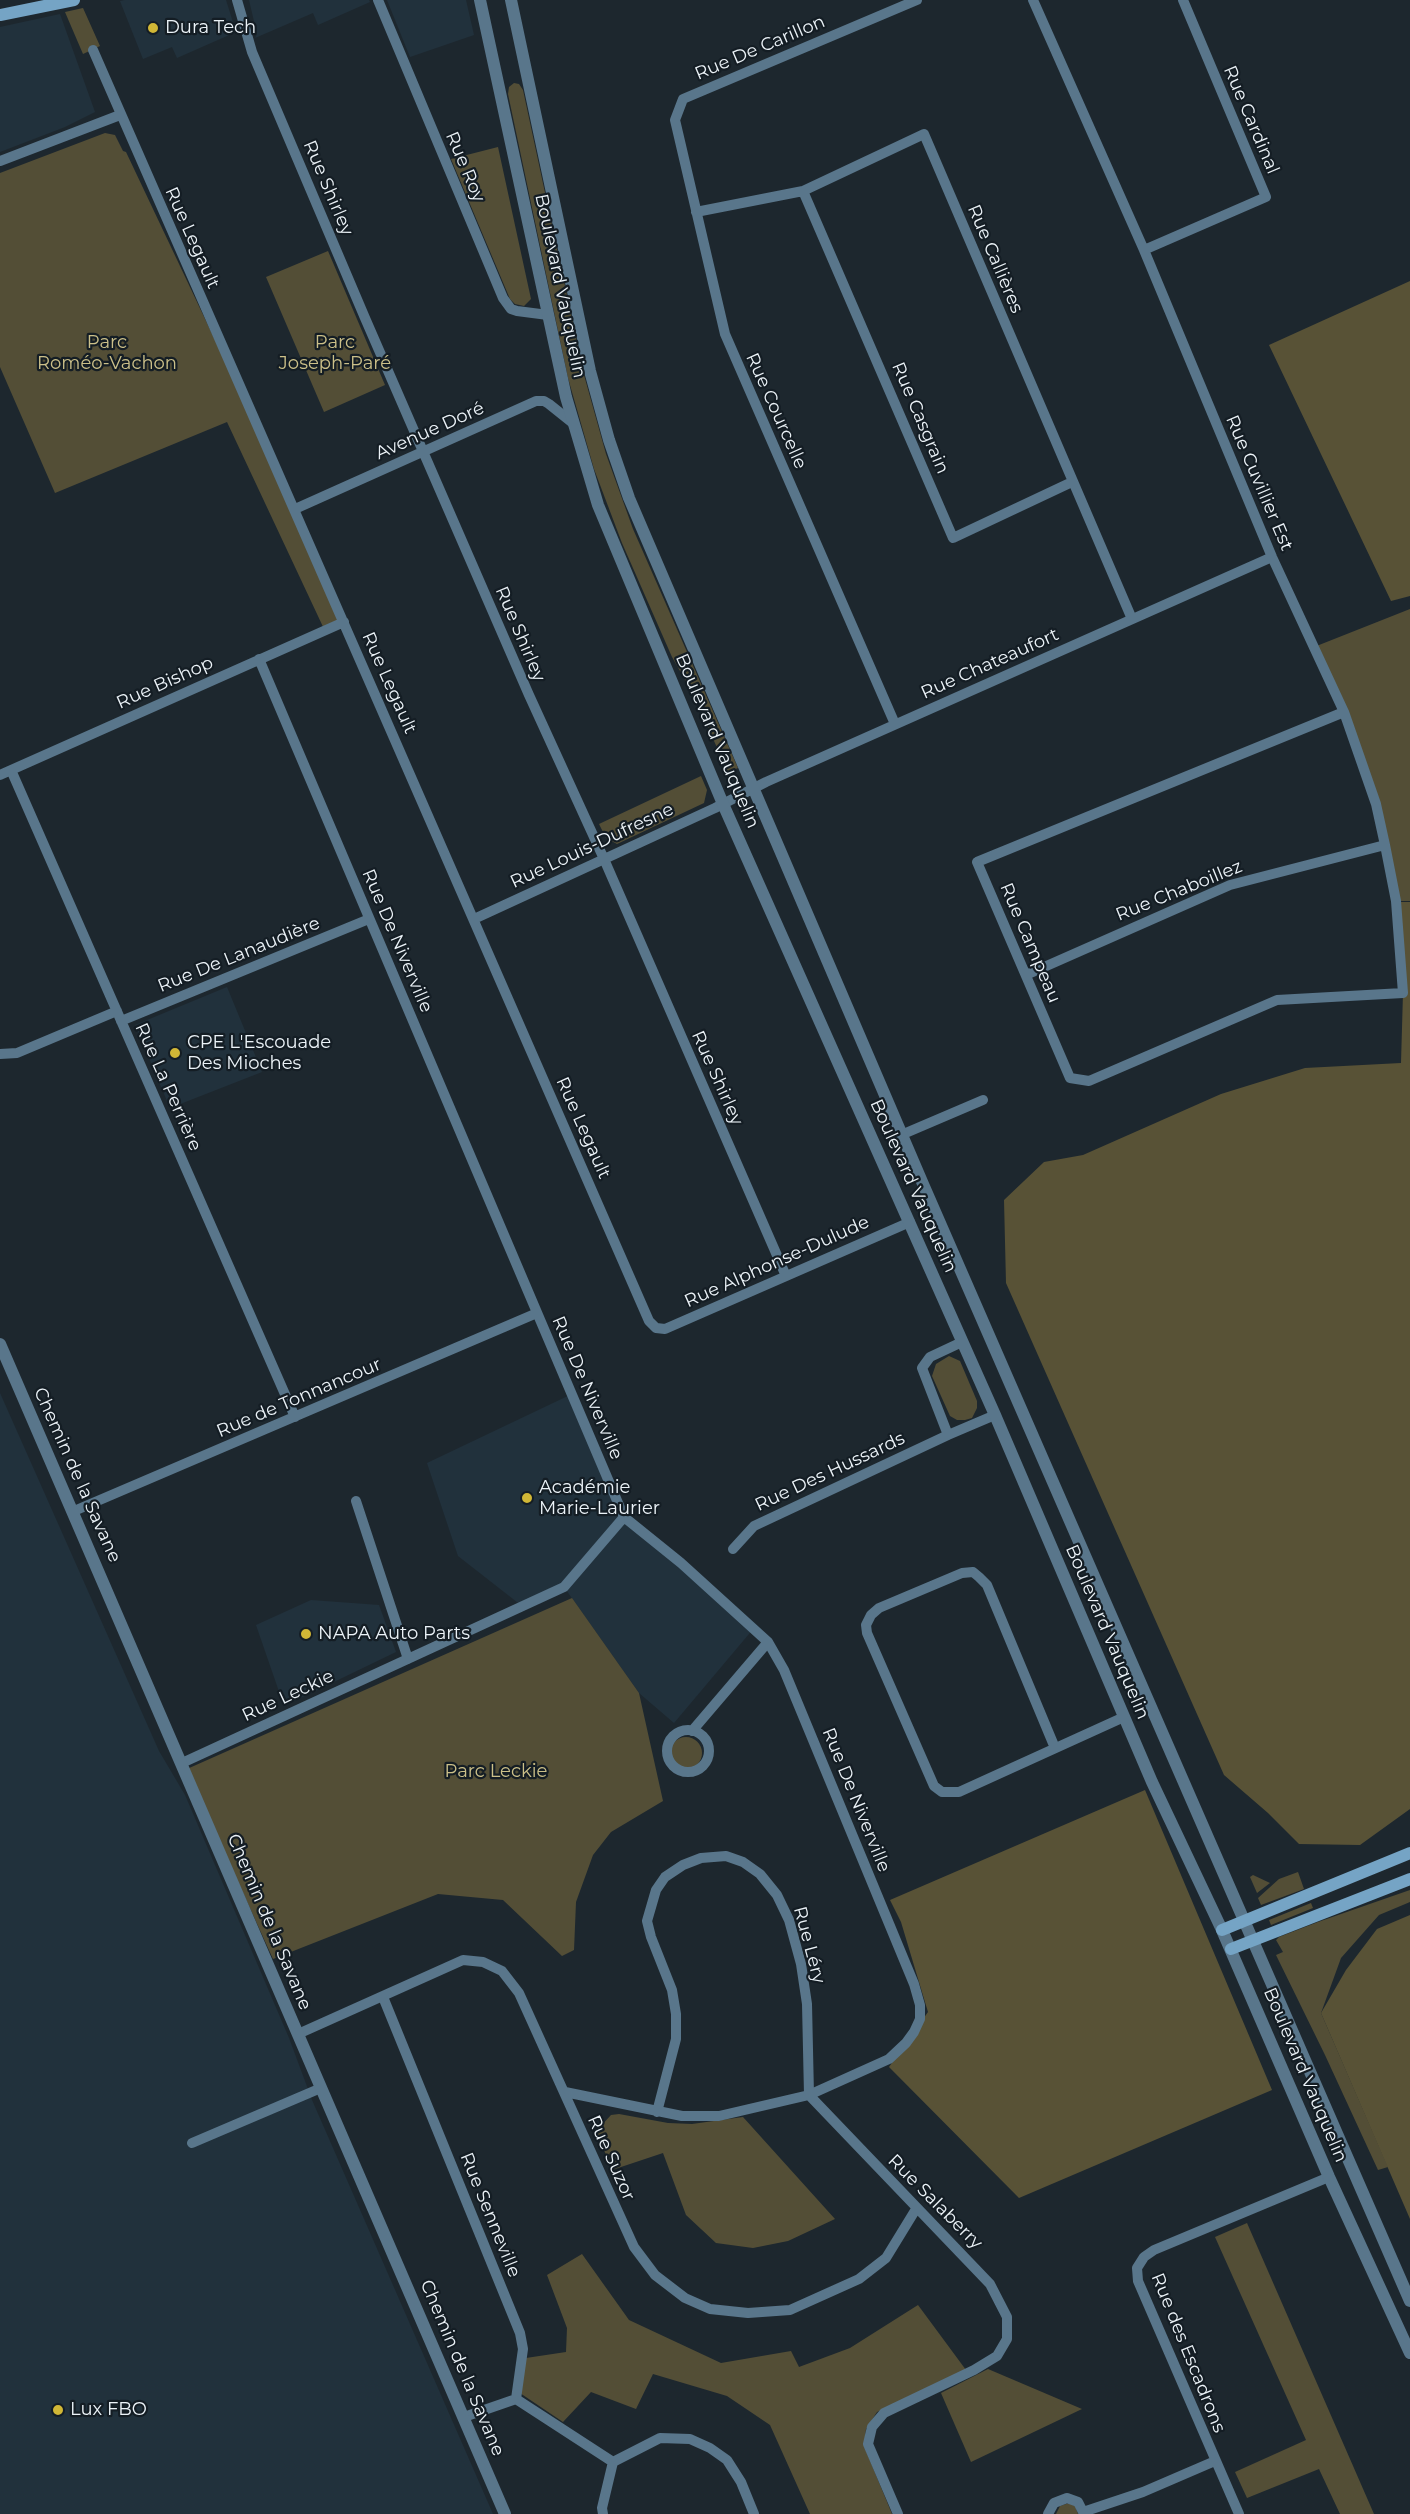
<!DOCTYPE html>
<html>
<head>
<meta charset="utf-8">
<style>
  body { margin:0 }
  canvas { display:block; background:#1d272e }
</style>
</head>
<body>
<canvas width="1410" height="2514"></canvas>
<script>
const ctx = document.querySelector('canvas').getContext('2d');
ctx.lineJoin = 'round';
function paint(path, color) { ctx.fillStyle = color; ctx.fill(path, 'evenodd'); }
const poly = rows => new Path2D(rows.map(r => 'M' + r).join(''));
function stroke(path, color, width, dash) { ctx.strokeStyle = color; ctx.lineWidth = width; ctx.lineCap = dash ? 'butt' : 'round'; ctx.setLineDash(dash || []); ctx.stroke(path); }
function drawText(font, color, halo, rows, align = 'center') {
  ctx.font = font + ' Montserrat,sans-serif'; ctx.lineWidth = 4.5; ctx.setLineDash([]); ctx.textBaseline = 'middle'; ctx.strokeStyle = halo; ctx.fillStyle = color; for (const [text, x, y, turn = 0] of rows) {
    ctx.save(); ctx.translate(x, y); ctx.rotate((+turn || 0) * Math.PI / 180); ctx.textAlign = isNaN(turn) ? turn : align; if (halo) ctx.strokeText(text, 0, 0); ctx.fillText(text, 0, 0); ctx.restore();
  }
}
paint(poly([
  [125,0,226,0,236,32,177,58,172,47,143,59,120,1],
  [249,0,369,0,370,2,318,25,313,13,255,38,257,34],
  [387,0,466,0,474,35,410,57],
  [60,14,95,112,65,127,0,152,0,27],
  [227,987,262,1072,170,1108,135,1025],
  [0,1393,159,1751,185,1795,289,2038,312,2100,493,2514,0,2514],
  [572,1394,624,1517,754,1628,674,1723,639,1693,564,1587,522,1606,458,1556,427,1463],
  [311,1600,379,1605,396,1652,284,1706,256,1625]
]), '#21313c');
paint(poly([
  [83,8,100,46,83,54,65,12],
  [514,83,519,84,523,90,584,375,606,454,633,529,738,768,728,772,692,692,672,657,622,543,594,469,568,378,508,94,509,87],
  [105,133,115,135,123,151,126,152,295,509,344,622,325,631,227,422,55,493,0,367,0,173],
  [498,147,531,299,524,306,515,304,510,299,451,159],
  [328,251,385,385,324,412,266,277],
  [1410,609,1410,901,1396,901,1376,804,1314,647],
  [701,776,707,790,704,803,617,844,606,838,599,824],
  [949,1356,960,1361,977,1401,977,1408,972,1418,965,1420,957,1420,950,1416,932,1376,936,1364],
  [572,1598,639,1693,663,1801,611,1832,593,1855,576,1902,574,1950,562,1956,503,1900,438,1894,273,1959,187,1769],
  '670 1753a16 16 0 1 1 32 0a16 16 0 1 1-32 0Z',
  [1298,1872,1304,1889,1261,1905,1258,1898,1279,1879],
  [1253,1875,1270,1883,1257,1893,1250,1877],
  [1410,1890,1410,1902,1379,1915,1341,1958,1321,2013,1388,2167,1378,2170,1325,2055,1276,1955,1283,1952,1276,1940,1279,1937,1318,1922],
  [1311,1903,1313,1908,1271,1925,1269,1920],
  [619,2114,668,2123,692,2124,743,2117,835,2219,788,2241,753,2248,716,2243,686,2215,663,2153,612,2170,598,2135,599,2128,611,2115],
  [1247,2223,1374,2514,1340,2514,1319,2469,1247,2498,1235,2472,1306,2440,1215,2237],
  [582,2254,629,2320,721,2363,791,2351,799,2367,850,2348,918,2305,966,2370,877,2412,866,2429,864,2446,892,2514,810,2514,770,2425,727,2396,653,2374,636,2409,591,2392,563,2422,517,2391,526,2358,566,2352,567,2328,547,2275],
  [988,2369,1082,2409,971,2462,941,2393],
  [1069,2503,1075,2506,1078,2514,1056,2514,1060,2506]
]), '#534e36');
paint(poly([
  [1410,281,1410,596,1391,601,1269,345],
  [1398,902,1410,902,1410,1809,1360,1845,1299,1844,1268,1813,1224,1775,1006,1283,1004,1200,1044,1162,1083,1155,1221,1094,1305,1068,1401,1063,1403,993],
  [1145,1790,1272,2090,1019,2198,889,2067,928,2012,901,1922,890,1900],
  [1410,1915,1410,2219,1321,2013,1346,1970,1377,1929]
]), '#585236');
stroke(poly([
  [237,0,252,52,365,318,529,695,604,859,786,1276],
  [378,0,503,298,511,309,517,311,548,315],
  [1033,0,1144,250,1272,557,1344,712,1376,804,1385,845,1396,901,1403,993,1277,1000,1089,1081,1070,1078,977,862,1344,712],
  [93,50,649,1321,656,1328,665,1329,910,1222],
  [0,161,120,115],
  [803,191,953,538,1072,482],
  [696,212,803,191,924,134,1132,619],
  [1144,250,1266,197,1183,0],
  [295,509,536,401,544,401,549,404,574,424],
  [259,659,624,1517,681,1563,768,1642,784,1670,914,1984,920,2005,920,2019,914,2032,906,2043,889,2059,809,2095,807,2004,801,1964,789,1920,777,1895,760,1874,743,1862,726,1856,701,1858,683,1865,665,1877,656,1890,647,1921,651,1937,672,1990,676,2014,676,2039,657,2112],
  [895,724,725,334,675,120,683,99,917,0],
  [11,770,295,1417],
  [0,775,344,622],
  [474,919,715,808,766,782,1272,557],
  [1026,975,1230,885,1385,845],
  [121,1021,369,919],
  [0,1054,17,1053,117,1011],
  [901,1135,983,1100],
  [948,1435,922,1368,930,1357,962,1342],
  [356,1501,408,1659],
  [74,1511,537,1313],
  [733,1549,754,1526,948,1435,995,1415],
  '667 1751a21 21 0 1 1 42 0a21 21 0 1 1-42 0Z',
  [692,1731,768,1642],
  [1055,1748,987,1585,979,1577,973,1572,962,1573,879,1608,871,1615,866,1625,867,1633,934,1786,942,1792,959,1792,1124,1717],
  [182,1763,564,1587,624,1517],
  [383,1997,520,2333,523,2349,516,2399,464,2417],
  [298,2034,463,1960,483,1962,502,1971,519,1993,634,2247,655,2275,685,2298,710,2309,748,2313,790,2310,859,2279,886,2258,916,2209],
  [565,2092,682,2116,719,2116,809,2095,990,2284,1007,2317,1007,2339,997,2356,974,2370,884,2413,872,2427,868,2444,898,2514],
  [192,2143,321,2088],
  [516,2399,613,2462,660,2438,690,2439,710,2448,727,2460,741,2482,754,2514],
  [1083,2512,1143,2492,1215,2461],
  [603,2514,602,2508,613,2462],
  [1048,2514,1054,2503,1067,2498,1078,2502,1084,2514],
  [1239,2514,1138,2281,1137,2268,1144,2257,1154,2250,1329,2177]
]), '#59768b', 10);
stroke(poly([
  [480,0,566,397,598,505,723,804,995,1415,1152,1782,1222,1930,1329,2177,1410,2353],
  [511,0,590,371,609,440,629,498,923,1184,1410,2301],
  [0,1344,505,2514]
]), '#59768b', 12);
stroke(poly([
  [0,15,74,0],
  [1222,1930,1410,1853],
  [1231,1949,1410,1879]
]), '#75a4c5', 12);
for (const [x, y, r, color] of [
  [153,28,6,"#d1b736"],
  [175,1053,6,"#d1b736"],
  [527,1498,6,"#d1b736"],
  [306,1634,6,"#d1b736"],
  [58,2410,6,"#d1b736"]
]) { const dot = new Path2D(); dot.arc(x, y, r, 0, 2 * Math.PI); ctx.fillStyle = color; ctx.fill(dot); stroke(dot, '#141d24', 2); }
drawText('18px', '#ecf3f8', '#141d24', [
  ["Dura Tech",165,28],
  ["CPE L'Escouade",187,1043],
  ["Des Mioches",187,1064],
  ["Académie",539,1488],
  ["Marie-Laurier",539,1509],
  ["NAPA Auto Parts",318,1634],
  ["Lux FBO",70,2410]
], 'left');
drawText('18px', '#ecf3f8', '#141d24', [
  ["Rue De Carillon",760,48,-23],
  ["Rue Cardinal",1251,120,67],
  ["Rue Roy",465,167,67],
  ["Rue Shirley",328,188,67],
  ["Rue Legault",192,238,66],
  ["Rue Callières",995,259,67],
  ["Boulevard Vauquelin",560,286,78],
  ["Rue Courcelle",776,411,66],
  ["Rue Casgrain",920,418,67],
  ["Avenue Doré",430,431,-24],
  ["Rue Cuvillier Est",1259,483,67],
  ["Rue Shirley",520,634,67],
  ["Rue Chateaufort",990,664,-24],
  ["Rue Bishop",165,683,-24],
  ["Rue Legault",389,683,66],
  ["Boulevard Vauquelin",717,741,67],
  ["Rue Louis-Dufresne",592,846,-25],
  ["Rue Chaboillez",1179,891,-22],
  ["Rue De Niverville",397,941,67],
  ["Rue Campeau",1030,943,67],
  ["Rue De Lanaudière",239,955,-22],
  ["Rue Shirley",717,1078,66],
  ["Rue La Perrière",168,1087,66],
  ["Rue Legault",583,1128,66],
  ["Boulevard Vauquelin",913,1186,66],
  ["Rue Alphonse-Dulude",777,1262,-24],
  ["Rue De Niverville",587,1388,67],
  ["Rue de Tonnancour",299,1398,-23],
  ["Rue Des Hussards",830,1472,-25],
  ["Chemin de la Savane",77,1475,66],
  ["Boulevard Vauquelin",1107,1632,67],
  ["Rue Leckie",288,1696,-25],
  ["Rue De Niverville",856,1800,68],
  ["Chemin de la Savane",269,1922,67],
  ["Rue Léry",809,1945,75],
  ["Boulevard Vauquelin",1305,2075,67],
  ["Rue Suzor",611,2158,66],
  ["Rue Salaberry",935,2202,45],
  ["Rue Senneville",490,2215,68],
  ["Rue des Escadrons",1188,2353,68],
  ["Chemin de la Savane",462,2368,67]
]);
drawText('18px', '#ccc089', '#141d24', [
  ["Parc",107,343],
  ["Roméo-Vachon",107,364],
  ["Parc",335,343],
  ["Joseph-Paré",335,364],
  ["Parc Leckie",496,1772]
]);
</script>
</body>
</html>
